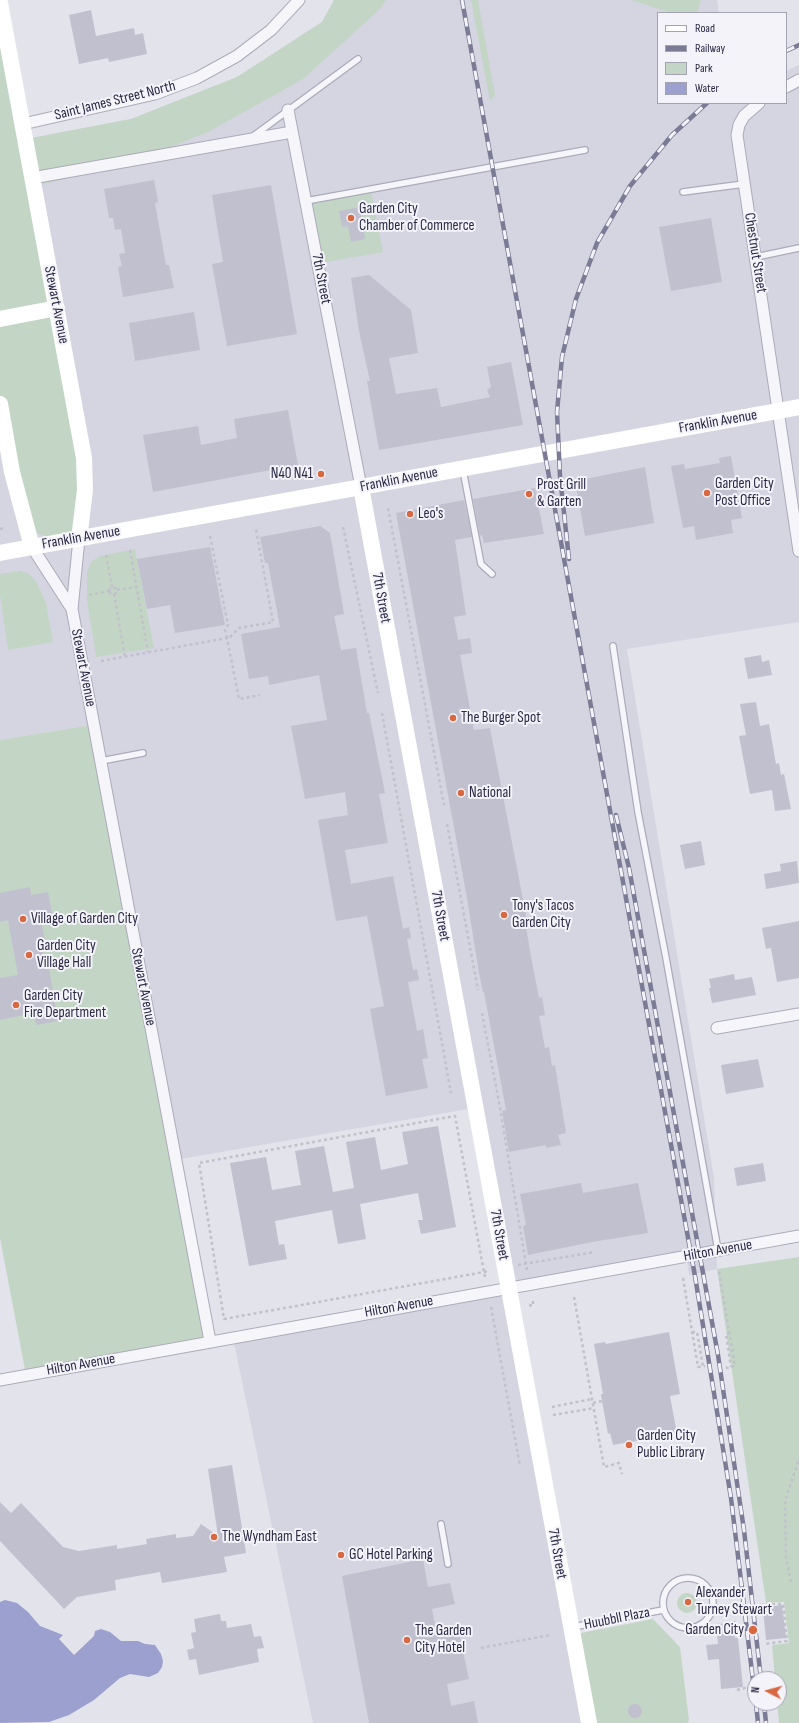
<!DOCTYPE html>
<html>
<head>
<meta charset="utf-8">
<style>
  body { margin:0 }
  #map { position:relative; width:799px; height:1723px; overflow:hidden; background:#e3e3ec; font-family:"Sofia Sans Condensed",sans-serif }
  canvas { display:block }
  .legend { position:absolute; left:657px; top:12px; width:130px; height:92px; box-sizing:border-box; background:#f3f3f9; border:1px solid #a3a2b1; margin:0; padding:5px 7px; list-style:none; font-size:12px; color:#2b2945 }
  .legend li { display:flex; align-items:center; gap:8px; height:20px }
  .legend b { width:20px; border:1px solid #a3a2b1 }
  .north { position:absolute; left:747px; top:1671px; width:40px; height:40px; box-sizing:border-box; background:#f3f3f9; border:1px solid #a3a2b1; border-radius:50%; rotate:276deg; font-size:11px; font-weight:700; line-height:16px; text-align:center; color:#2b2945 }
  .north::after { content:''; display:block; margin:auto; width:14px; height:18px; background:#d76842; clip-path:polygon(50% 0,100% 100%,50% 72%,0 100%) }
</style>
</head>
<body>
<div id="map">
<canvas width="799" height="1723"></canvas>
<ul class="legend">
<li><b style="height:5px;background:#fff"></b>Road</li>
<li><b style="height:5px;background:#7c7b96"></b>Railway</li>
<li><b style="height:11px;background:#c3d6c6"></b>Park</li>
<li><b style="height:11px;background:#9ca0ce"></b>Water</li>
</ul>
<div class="north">N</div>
</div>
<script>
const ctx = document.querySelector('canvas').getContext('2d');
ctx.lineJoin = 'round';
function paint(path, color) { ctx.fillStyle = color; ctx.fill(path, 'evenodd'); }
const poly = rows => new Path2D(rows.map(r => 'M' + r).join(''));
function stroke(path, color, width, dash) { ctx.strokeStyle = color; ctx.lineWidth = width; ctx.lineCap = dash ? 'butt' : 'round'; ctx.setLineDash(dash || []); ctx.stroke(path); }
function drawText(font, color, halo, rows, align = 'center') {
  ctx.font = font + ' "Sofia Sans Condensed",sans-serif'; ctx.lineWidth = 4; ctx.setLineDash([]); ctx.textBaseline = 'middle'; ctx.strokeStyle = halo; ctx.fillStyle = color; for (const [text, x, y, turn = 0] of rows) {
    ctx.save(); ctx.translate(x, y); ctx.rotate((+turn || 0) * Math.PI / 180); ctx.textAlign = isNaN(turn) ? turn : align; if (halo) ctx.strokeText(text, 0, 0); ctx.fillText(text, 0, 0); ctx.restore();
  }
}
paint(poly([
  [334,0,717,0,719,13,658,13,658,103,786,103,786,71,799,65,799,622,627,649,714,1178,717,1269,689,1275,686,1254,509,1288,587,1723,313,1723,233,1338,509,1288,474,1108,175,1160,95,724,0,740,0,449,26,139,131,119,237,77,322,22]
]), '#d5d4e1');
paint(poly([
  [0,0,26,139,131,119,237,77,322,22,334,0,386,0,379,10,303,79,210,131,130,164,35,186,87,495,75,531,47,537,35,532,0,408],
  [471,0,478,0,495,95,490,101],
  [631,0,701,0,697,13,671,13],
  [371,191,383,252,321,263,309,202],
  [135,549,154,648,96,657,87,600,87,573,91,562,100,556],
  [20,571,29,574,37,583,46,603,53,642,8,650,0,595,0,574],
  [96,724,210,1341,26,1375,0,1238,0,740],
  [799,1257,799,1723,779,1723,777,1703,779,1703,779,1679,775,1679,772,1645,789,1643,784,1602,766,1603,717,1269],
  '677 1603a10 10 0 1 1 20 0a10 10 0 1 1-20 0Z',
  [653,1619,680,1647,689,1720,687,1723,587,1723,571,1635]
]), '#c3d6c6');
paint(poly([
  [5,1600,17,1603,28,1612,40,1626,63,1635,59,1639,74,1655,94,1636,95,1631,101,1629,110,1632,121,1641,138,1641,145,1644,155,1645,161,1654,163,1661,162,1667,158,1673,149,1677,130,1674,120,1678,94,1700,69,1715,49,1722,0,1723,0,1602]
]), '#9ca0ce');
paint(poly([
  [91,10,96,36,134,28,135,35,143,33,147,54,109,62,108,58,79,64,69,15],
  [154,180,158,202,155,203,166,265,169,265,174,288,123,297,118,267,122,266,119,254,125,253,121,229,115,230,113,218,109,218,104,189],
  [271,185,297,334,227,346,212,264,223,262,212,195],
  [360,207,365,239,351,242,348,226,342,227,339,211],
  [711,218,722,282,671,291,659,227],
  [369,275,411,310,418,353,389,358,396,394,437,388,441,407,490,397,487,390,491,387,487,367,511,362,523,425,379,450,367,381,370,381,359,331,351,278],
  [194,312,200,350,135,361,129,323],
  [288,410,298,465,153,492,143,435,198,426,201,445,237,438,234,419],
  [731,456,742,518,731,520,733,533,696,540,694,526,683,528,671,466,684,464,685,469,720,463,719,458],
  [645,467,654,523,585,536,575,481],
  [535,488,544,534,484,543,482,535,480,536,473,499],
  [464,500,472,537,455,540,466,615,454,617,458,640,470,638,472,653,460,655,474,730,490,728,528,926,526,927,532,962,539,998,542,997,545,1015,539,1016,545,1048,549,1047,552,1066,555,1065,566,1133,558,1135,561,1145,546,1148,546,1145,509,1152,502,1111,506,1110,484,992,483,992,479,973,467,898,396,513],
  [320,526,330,533,344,614,334,616,341,650,356,648,367,713,369,713,385,793,379,794,388,843,345,850,351,884,393,876,403,929,409,927,411,938,407,939,413,970,417,969,419,980,408,982,417,1031,423,1029,428,1058,422,1059,428,1088,386,1096,370,1009,384,1006,367,916,336,921,318,820,348,815,345,792,305,799,291,726,327,720,319,675,269,685,268,676,249,679,241,634,280,627,268,563,265,563,260,537],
  [210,547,225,625,175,633,170,605,147,609,137,559],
  [761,655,762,662,769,660,772,675,748,679,744,658],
  [756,702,760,726,769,724,776,764,779,763,781,775,784,774,791,809,775,811,772,790,750,794,739,736,746,735,740,704],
  [701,841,705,865,685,869,680,845],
  [797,861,799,883,766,889,764,874,781,871,780,864],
  [30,887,31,895,48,892,53,918,41,921,45,940,41,941,46,969,49,968,58,1021,36,1025,34,1013,0,1020,0,978,18,975,8,920,0,922,0,893],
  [799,921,799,978,777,982,771,948,766,949,762,928],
  [734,974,735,980,752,977,756,995,712,1003,709,988,711,988,709,979],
  [758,1059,764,1087,726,1094,721,1065],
  [438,1126,456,1227,421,1234,418,1220,423,1220,418,1193,360,1204,366,1239,338,1244,332,1210,275,1221,279,1245,284,1244,287,1259,249,1266,230,1163,266,1157,272,1190,301,1185,295,1151,324,1146,333,1192,354,1188,346,1142,375,1137,381,1170,408,1164,402,1132],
  [763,1163,766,1181,737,1186,734,1168],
  [581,1183,583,1193,638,1183,648,1233,592,1242,528,1255,523,1226,526,1225,520,1194],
  [669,1332,680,1394,670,1396,677,1434,613,1445,610,1433,608,1434,602,1401,601,1394,603,1394,594,1344,605,1342,606,1344],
  [232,1465,246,1553,224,1557,227,1572,162,1583,160,1572,115,1580,116,1590,77,1597,64,1609,0,1541,0,1502,11,1513,21,1503,63,1547,79,1551,117,1545,117,1549,147,1544,146,1539,176,1534,176,1538,193,1536,201,1524,218,1536,208,1469],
  [423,1559,428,1587,450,1583,455,1604,432,1609,436,1629,458,1625,463,1651,469,1679,447,1684,451,1706,474,1701,478,1723,369,1723,342,1576],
  [782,1605,786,1638,766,1640,763,1608],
  [220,1614,221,1621,226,1621,227,1628,251,1624,254,1637,261,1636,264,1648,257,1649,259,1662,199,1675,196,1659,189,1660,187,1650,194,1648,191,1633,196,1632,194,1619],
  [734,1623,735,1638,738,1638,743,1687,721,1689,719,1659,708,1660,706,1645,718,1644,716,1624],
  '628 1711a7 7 0 1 1 14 0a7 7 0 1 1-14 0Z'
]), '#c0c0cf');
const lane = poly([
  [252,137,358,59],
  [683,192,744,184],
  [306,201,585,150],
  [756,257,799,248],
  [463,470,481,564,492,574],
  [613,646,638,812,666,958,718,1250],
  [101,761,143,753],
  [441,1524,448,1564],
  '663 1603a25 25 0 1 1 50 0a25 25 0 1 1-50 0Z',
  [573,1627,663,1610]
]);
const street = poly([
  [786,87,799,80],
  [759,103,744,116,739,125,737,135,799,551],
  [288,110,361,487],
  [23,124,155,94,197,78,237,56,271,30,299,0],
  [32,178,292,132],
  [79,539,72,609,210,1341],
  [32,547,72,609],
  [717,1028,799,1014],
  [0,1380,799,1236]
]);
stroke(lane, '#acabba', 8);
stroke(street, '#acabba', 13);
stroke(poly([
  [388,508,444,805],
  [343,527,378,693],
  [0,529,4,528],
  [210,536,228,625,225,630,227,638,230,637,239,628,273,622,256,529],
  [130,550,148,652],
  [106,555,112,587],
  '109.5 591a3.5 3.5 0 1 1 7 0a3.5 3.5 0 1 1-7 0Z',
  [117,590,137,587],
  [114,594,125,657],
  [89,595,110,591],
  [101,661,227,638,239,699,260,695],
  [382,713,451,1093],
  [447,824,478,990],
  [482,1013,499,1102,527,1270],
  [518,1265,595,1252],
  [719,1272,735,1366,726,1368],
  [485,1277,484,1272,455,1116,199,1163,224,1319,484,1272,488,1271],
  [683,1278,698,1367,705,1366],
  [574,1297,604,1467,619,1463,622,1474],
  [529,1305,533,1306,533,1301],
  [491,1307,520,1466],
  [692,1332,697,1332,703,1367],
  [730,1333,726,1334,731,1367],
  [593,1403,602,1401],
  [552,1407,592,1399],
  [553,1415,594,1408],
  [791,1582,786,1557,785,1501,799,1459],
  [760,1605,783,1604,787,1641,764,1644],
  [734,1621,736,1627,741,1626],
  [778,1625,782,1624],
  [722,1630,728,1629],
  [481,1648,550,1635],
  [737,1690,748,1687]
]), '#c1c1cb', 2.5, [3, 3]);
stroke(lane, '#f6f6fa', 5.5);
stroke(street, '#f6f6fa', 11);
stroke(poly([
  [0,3,84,458,85,490,79,539],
  [0,319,57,308],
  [0,404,12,472,32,547],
  [361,487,589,1723],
  [0,553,799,407]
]), '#fff', 16);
const rail = poly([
  [462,0,695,1276,731,1498,755,1697],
  [786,51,799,45],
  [569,559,560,476,557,412,562,357,576,299,597,243,630,186,672,135,707,103],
  [616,815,629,868,718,1355,744,1530,761,1679],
  [756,1703,758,1723],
  [764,1703,766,1723]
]);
stroke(rail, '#7c7b96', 4.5);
stroke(rail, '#f3f3f9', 3, [9]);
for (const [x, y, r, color] of [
  [351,218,4,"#d76842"],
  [321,474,4,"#d76842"],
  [707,493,4,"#d76842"],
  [529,494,4,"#d76842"],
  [410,514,4,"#d76842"],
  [453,718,4,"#d76842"],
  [461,793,4,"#d76842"],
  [504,915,4,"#d76842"],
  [23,919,4,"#d76842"],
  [29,955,4,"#d76842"],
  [16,1005,4,"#d76842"],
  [629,1445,4,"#d76842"],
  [214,1537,4,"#d76842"],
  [341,1555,4,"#d76842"],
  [688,1602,4,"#d76842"],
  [753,1630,5,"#d76842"],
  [407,1640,4,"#d76842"]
]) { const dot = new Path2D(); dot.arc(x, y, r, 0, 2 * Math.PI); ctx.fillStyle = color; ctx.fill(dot); stroke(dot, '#f3f3f9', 1.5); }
drawText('15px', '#2b2945', '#f3f3f9', [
  ["Saint James Street North",115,101,-14],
  ["Chestnut Street",755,253,81],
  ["7th Street",321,279,79],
  ["Stewart Avenue",56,305,79],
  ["Franklin Avenue",718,422,-10],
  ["Franklin Avenue",399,480,-11],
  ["Franklin Avenue",81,538,-10],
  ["7th Street",381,598,80],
  ["Stewart Avenue",83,668,79],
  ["7th Street",440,916,80],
  ["Stewart Avenue",143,987,79],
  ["7th Street",499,1235,80],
  ["Hilton Avenue",718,1251,-10],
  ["Hilton Avenue",399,1307,-10],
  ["Hilton Avenue",81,1365,-10],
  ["7th Street",557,1554,80],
  ["Huubbll Plaza",617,1619,-11]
]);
drawText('15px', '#2b2945', '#f3f3f9', [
  ["Garden City",359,209],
  ["Chamber of Commerce",359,226],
  ["N40 N41",313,474,"right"],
  ["Garden City",715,484],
  ["Post Office",715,501],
  ["Prost Grill",537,485],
  ["& Garten",537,502],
  ["Leo's",418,514],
  ["The Burger Spot",461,718],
  ["National",469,793],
  ["Tony's Tacos",512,906],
  ["Garden City",512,923],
  ["Village of Garden City",31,919],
  ["Garden City",37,946],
  ["Village Hall",37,963],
  ["Garden City",24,996],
  ["Fire Department",24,1013],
  ["Garden City",637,1436],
  ["Public Library",637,1453],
  ["The Wyndham East",222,1537],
  ["GC Hotel Parking",349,1555],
  ["Alexander",696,1593],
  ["Turney Stewart",696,1610],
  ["Garden City",744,1630,"right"],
  ["The Garden",415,1631],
  ["City Hotel",415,1648]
], 'left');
</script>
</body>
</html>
